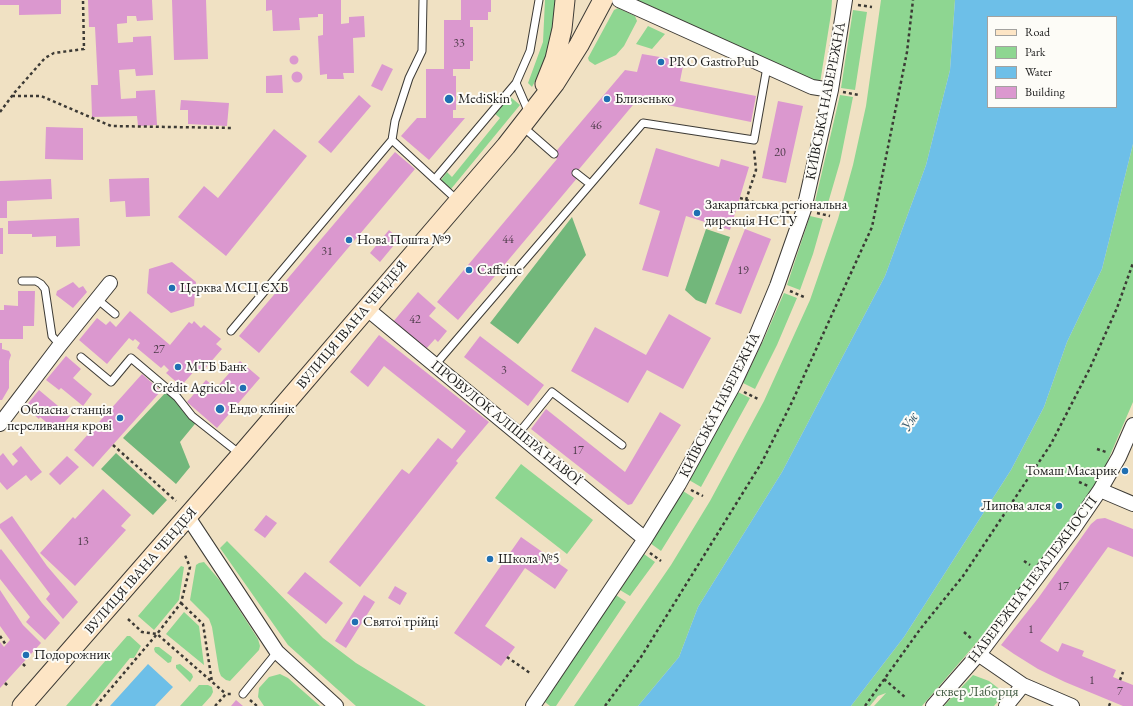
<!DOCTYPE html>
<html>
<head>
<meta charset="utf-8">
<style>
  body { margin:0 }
  #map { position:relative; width:1133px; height:706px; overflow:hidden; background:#f0e1c3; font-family:"EB Garamond",serif }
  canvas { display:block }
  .legend { position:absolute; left:987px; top:16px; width:130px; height:92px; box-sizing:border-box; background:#fdfcf7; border:1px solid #a3a29f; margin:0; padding:5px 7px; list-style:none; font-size:12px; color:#1c1c1c }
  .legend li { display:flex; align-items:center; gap:8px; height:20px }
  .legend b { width:20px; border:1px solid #a3a29f }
</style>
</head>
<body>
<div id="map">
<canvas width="1133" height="706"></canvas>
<ul class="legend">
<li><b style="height:5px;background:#fde5c5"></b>Road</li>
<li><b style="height:11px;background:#8ed691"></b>Park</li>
<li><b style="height:11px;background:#6dbfe8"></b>Water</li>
<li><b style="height:11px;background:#db98cf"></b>Building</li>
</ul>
</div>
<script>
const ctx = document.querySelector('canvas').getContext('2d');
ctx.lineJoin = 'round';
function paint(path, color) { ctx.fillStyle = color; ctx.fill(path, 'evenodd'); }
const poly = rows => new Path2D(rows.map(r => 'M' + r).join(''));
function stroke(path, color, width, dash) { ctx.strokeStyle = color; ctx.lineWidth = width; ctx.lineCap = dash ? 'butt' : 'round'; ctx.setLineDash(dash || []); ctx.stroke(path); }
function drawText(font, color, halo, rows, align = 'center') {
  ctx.font = font + ' "EB Garamond",serif'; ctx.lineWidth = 4; ctx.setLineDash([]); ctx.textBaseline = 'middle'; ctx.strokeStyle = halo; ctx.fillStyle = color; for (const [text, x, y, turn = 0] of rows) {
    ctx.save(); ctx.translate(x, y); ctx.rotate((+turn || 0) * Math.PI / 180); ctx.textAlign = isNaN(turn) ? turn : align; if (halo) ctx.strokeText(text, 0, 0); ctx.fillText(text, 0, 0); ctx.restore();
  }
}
paint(poly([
  [545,0,555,0,553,36,543,66,532,87,528,83,543,42],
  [634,0,832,0,831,14,820,83,735,47,651,6,647,7],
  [881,0,955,0,950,70,926,165,885,276,782,472,698,607,679,657,638,706,574,706,671,565,710,501,764,401,810,300,838,219,853,165,866,106],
  [618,8,635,16,637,21,624,46,616,55,595,65,589,61,588,58,614,10],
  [853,10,867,12,855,90,841,88],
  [648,26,665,34,652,49,636,44],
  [508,95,520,105,451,189,441,180,447,172,452,177,500,118,494,113],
  [840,95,853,97,840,162,826,210,814,206],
  [1133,144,1133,402,1099,481,1004,611,922,706,874,706,886,693,878,696,870,706,851,706,904,637,1011,470,1044,407,1067,342,1102,269],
  [810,216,823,219,813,254,800,290,787,285],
  [784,293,797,298,777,345,755,389,743,383,764,339],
  [738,392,750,398,701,487,689,480],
  [521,464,593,520,567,554,495,498],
  [683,491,694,498,661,551,650,543],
  [227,541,323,638,356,663,426,706,356,706,288,645,220,548],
  [644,554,655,562,630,596,620,590],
  [204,562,222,583,258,639,260,646,259,650,230,681,226,680,221,676,219,671,212,627,209,619,190,600,196,565,199,563],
  [181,566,184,567,179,600,154,630,138,616],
  [616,595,626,602,556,706,550,706,545,702],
  [184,612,199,626,204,665,166,634],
  [127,636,130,636,141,646,134,658,130,658,91,706,66,706],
  [155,647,159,647,172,657,171,662,168,663,155,652,154,649],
  [180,664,192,674,193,677,190,682,176,668,176,665],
  [280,674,288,678,320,706,264,706,258,697,259,688,269,677],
  [973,675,989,681,1002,691,1000,699,994,706,944,706],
  [199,685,208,685,212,687,213,692,211,696,202,706,180,706]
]), '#8ed691');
paint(poly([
  [572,217,586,255,518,344,490,323],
  [706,229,730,237,706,304,696,300,685,290],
  [167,391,199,419,180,442,190,467,176,484,123,438],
  [116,453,167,500,153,515,101,469]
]), '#72b77b');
paint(poly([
  [955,0,1133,0,1133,144,1102,269,1067,342,1044,407,1011,470,904,637,851,706,638,706,679,657,698,607,782,472,885,276,926,165,950,70],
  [988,17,1116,17,1116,107,988,107],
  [148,664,173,687,155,706,110,706]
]), '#6dbfe8');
paint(poly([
  [0,0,61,0,61,14,19,15,19,5,0,5],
  [88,0,152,0,153,20,137,21,136,16,127,16,127,23,117,24,118,43,133,42,133,37,151,36,153,75,136,76,135,69,119,70,121,99,136,98,136,91,155,90,157,125,138,126,137,116,92,117,91,85,98,85,95,27,89,27],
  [172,0,206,0,208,59,174,60],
  [266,0,341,0,341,24,349,23,349,17,364,16,365,37,353,38,354,73,343,73,344,79,327,79,327,74,320,75,318,36,323,35,323,14,318,14,318,17,299,18,300,30,273,31,272,10,266,11],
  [461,0,491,0,491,12,488,12,488,20,470,20,470,27,473,27,473,61,470,61,470,69,453,69,453,76,456,76,456,110,453,110,453,118,465,118,429,160,401,136,417,118,426,118,426,69,444,69,444,20,461,20],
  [642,54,684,61,680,81,756,96,751,122,638,99,575,174,578,177,458,320,437,302,557,159,553,155,625,70,637,72],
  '289.5 60a4.5 4.5 0 1 1 9 0a4.5 4.5 0 1 1-9 0Z',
  [382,64,393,69,382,91,371,86],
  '291.5 77a5.5 5.5 0 1 1 11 0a5.5 5.5 0 1 1-11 0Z',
  [282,75,283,93,266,93,266,76],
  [359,95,371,106,331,153,318,142],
  [181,100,229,103,227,126,188,124,188,110,180,110],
  [778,101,803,106,786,183,762,178],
  [46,127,83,128,83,160,45,159],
  [274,129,307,156,226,256,178,217,204,186,218,198],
  [656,148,719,167,721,159,749,167,730,230,686,216,668,277,642,270,660,211,639,204],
  [395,152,415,169,259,353,239,336],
  [149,178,150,216,126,217,125,201,110,202,109,179],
  [51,179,52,199,7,201,7,218,0,218,0,181],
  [79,218,80,246,56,247,56,236,32,237,32,234,8,234,8,221],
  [0,228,3,228,3,254,0,254],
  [745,229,771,239,741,314,715,304],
  [389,230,399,239,380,262,370,253],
  [172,262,196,282,194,306,171,313,147,293,149,269],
  [73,282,79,288,83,286,87,292,73,308,56,295,57,291],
  [18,291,35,291,34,326,23,326,23,339,0,339,0,310,4,310,4,305,18,306],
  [418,292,436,308,429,316,447,331,438,342,435,339,426,349,393,322],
  [130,311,170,345,189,322,192,324,194,321,201,328,204,325,221,339,216,344,222,349,202,372,197,368,181,386,166,373,169,370,164,365,161,368,137,348,140,343,135,339,133,341,129,338,107,364,79,340,97,318,106,325,110,321,116,327],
  [669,314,711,338,683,389,647,370,628,403,571,371,595,327,646,355],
  [379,335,489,422,456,461,458,463,360,587,329,562,402,469,409,474,438,438,452,449,466,431,384,366,368,387,350,372],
  [480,336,544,385,528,406,464,357],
  [0,343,2,343,2,349,9,351,11,355,9,361,9,388,2,400,0,400],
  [66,356,81,369,73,378,92,394,83,406,61,388,59,390,46,380],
  [240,361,260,378,217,428,187,402,206,380,216,388],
  [142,374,161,391,93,467,74,450],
  [39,390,70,416,57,431,40,417,39,419,25,407],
  [546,409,625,472,660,412,681,425,632,504,628,505,531,429],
  [21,446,42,472,31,481,26,475,7,490,0,482,0,456,3,453,13,466,18,461,12,454],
  [67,456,79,467,60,485,49,474],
  [103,489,131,515,121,526,126,530,75,586,40,553,73,517,75,519],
  [266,515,277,523,265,538,254,530],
  [12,516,47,566,78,602,63,619,46,599,50,594,0,528,0,524],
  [1105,518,1133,529,1133,557,1108,547,1040,641,1058,652,1062,643,1084,651,1082,656,1116,670,1113,677,1133,685,1133,706,1123,706,1065,682,1038,669,1014,654,1001,645,1039,597,1091,524,1097,519],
  [521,537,568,570,555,589,525,568,485,626,515,647,501,666,454,633],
  [1,549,42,603,60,623,45,640,26,622,30,617,0,579,0,550],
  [305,572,343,603,326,624,287,593],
  [395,586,407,593,400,605,388,598],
  [0,590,23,625,41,643,0,688,0,642,4,647,10,640,0,626],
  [364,595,375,602,346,648,335,641],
  [236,700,243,706,231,706]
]), '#db98cf');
const lane = poly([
  [423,0,422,51,409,78,395,121,392,140,457,200],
  [529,113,516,83,530,51,539,0],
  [522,126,554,154],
  [576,173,590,184],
  [435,179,516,83],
  [22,281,36,281,41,284,45,289,52,336,60,345],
  [97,299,115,314],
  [231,331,392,140],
  [81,357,111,382,131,358,177,397,192,416,240,454],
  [435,365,643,123,754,140,767,67],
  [518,434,552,392,622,445],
  [243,694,277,652]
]);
const street = poly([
  [619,0,812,87,831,90],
  [366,308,645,539],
  [0,424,60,345,110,283],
  [1100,490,1133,504],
  [188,517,277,652,336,706],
  [978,654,1023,685,1006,706],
  [1023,685,1072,706],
  [533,706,645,539,679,484,733,386,755,339,777,286,804,209,831,90,845,0],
  [933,706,983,649,1072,531,1100,490,1119,457,1133,425]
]);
const secondary = poly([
  [545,84,555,59,562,29,565,0],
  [22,706,241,455,506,146,555,83,579,45,603,0]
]);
stroke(lane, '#3c3a35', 9);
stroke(street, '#3c3a35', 16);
stroke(secondary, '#3c3a35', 21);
stroke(poly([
  [858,5,872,7],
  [843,92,859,95],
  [12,96,41,96,111,126,233,128],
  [0,112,15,92,45,58,54,53,84,49,83,0],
  [740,198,790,213],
  [746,200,756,170,754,150],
  [817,213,830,216],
  [790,291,804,297],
  [744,392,758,399],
  [113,445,176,501],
  [1097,449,1106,452],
  [1079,482,1088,486],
  [691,490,703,496],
  [650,553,661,561],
  [1024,561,1030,565],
  [181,603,203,624,212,682],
  [128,619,142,632,157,634,226,694],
  [964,632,973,640],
  [0,636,6,645],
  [507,657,530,673],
  [23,664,26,667],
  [884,679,906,698],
  [1120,680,1123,672],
  [5,683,8,686],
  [250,700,257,706],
  [96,706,157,634,181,603,190,567,185,555],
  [215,706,226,694,233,694],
  [605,706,641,657,762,462,792,402,872,227,907,52,913,0],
  [865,706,921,628,963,576,1051,444,1090,368,1117,308,1133,263],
  [1109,706,1111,701]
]), '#3c3a35', 2.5, [3, 3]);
stroke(lane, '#fff', 7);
stroke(street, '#fff', 14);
stroke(secondary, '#fde5c5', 19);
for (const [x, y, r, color] of [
  [661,62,4,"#1f6fb2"],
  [449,99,5,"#1f6fb2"],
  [607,99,4,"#1f6fb2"],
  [697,213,4,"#1f6fb2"],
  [349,240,4,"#1f6fb2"],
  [469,270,4,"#1f6fb2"],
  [172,288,4,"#1f6fb2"],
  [178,367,4,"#1f6fb2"],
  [243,388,4,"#1f6fb2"],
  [220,409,5,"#1f6fb2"],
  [120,418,4,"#1f6fb2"],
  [1125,471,4,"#1f6fb2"],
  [1059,506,4,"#1f6fb2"],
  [490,559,4,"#1f6fb2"],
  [355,622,4,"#1f6fb2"],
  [26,655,4,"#1f6fb2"]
]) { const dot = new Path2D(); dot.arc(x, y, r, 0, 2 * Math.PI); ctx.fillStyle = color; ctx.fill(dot); stroke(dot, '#fdfcf7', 1.5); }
drawText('12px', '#4c3b49', null, [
  ["33",459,44],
  ["46",596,126],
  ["20",780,153],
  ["44",508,240],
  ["31",327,252],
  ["19",743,271],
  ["42",415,320],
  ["27",159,350],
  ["3",504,371],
  ["17",578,451],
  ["13",83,542],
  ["17",1063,587],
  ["1",1031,630],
  ["1",1092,681],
  ["7",1120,692]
]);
drawText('14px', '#1c1c1c', '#fdfcf7', [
  ["PRO GastroPub",669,62],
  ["MediSkin",458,99],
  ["Близенько",615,99],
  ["Закарпатська регіональна",705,205],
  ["дирекція НСТУ",705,221],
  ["Нова Пошта №9",357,240],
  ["Caffeine",477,270],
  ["Церква МСЦ ЄХБ",180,288],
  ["МТБ Банк",186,367],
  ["Crédit Agricole",235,388,"right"],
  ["Ендо клінік",229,409],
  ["Обласна станція",112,410,"right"],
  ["переливання крові",112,426,"right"],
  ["Томаш Масарик",1117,471,"right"],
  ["Липова алея",1051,506,"right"],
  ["Школа №5",498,559],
  ["Святої трійці",363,622],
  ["Подорожник",34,655]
], 'left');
drawText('14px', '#1c1c1c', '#fdfcf7', [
  ["КИЇВСЬКА НАБЕРЕЖНА",826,101,-79],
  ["ВУЛИЦЯ ІВАНА ЧЕНДЕЯ",352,325,-50],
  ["КИЇВСЬКА НАБЕРЕЖНА",720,405,-63],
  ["ПРОВУЛОК АЛІШЕРА НАВОЇ",506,423,39],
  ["ВУЛИЦЯ ІВАНА ЧЕНДЕЯ",141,571,-49],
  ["НАБЕРЕЖНА НЕЗАЛЕЖНОСТІ",1033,580,-53]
]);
drawText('14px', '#445d45', '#fdfcf7', [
  ["сквер Лаборця",977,692]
]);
drawText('italic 15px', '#3c5d6e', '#fdfcf7', [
  ["Уж",910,422,-58]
]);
</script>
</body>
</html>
